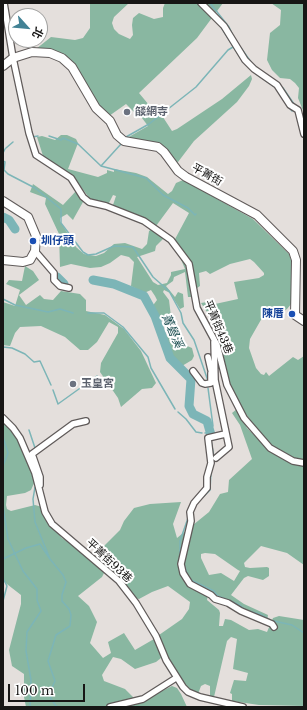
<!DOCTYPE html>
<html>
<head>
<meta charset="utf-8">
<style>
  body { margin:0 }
  #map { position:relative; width:307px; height:710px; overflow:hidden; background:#e4dfdc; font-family:"Libre Baskerville","Noto Sans TC",serif }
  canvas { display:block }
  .frame { position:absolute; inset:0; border:4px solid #171615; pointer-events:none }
  .north { position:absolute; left:8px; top:8px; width:40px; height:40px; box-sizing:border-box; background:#fff; border:1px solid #a2a2a1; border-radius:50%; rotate:117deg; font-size:11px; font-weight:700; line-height:16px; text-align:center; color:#171615 }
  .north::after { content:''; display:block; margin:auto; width:14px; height:18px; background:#428295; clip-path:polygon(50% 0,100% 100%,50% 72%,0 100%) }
  .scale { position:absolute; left:8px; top:684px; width:77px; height:18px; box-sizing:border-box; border:2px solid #171615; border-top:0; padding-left:5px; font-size:12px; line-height:14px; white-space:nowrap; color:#171615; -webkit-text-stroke:3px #fff; paint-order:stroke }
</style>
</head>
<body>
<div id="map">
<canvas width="307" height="710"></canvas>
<div class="frame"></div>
<div class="north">北</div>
<div class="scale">100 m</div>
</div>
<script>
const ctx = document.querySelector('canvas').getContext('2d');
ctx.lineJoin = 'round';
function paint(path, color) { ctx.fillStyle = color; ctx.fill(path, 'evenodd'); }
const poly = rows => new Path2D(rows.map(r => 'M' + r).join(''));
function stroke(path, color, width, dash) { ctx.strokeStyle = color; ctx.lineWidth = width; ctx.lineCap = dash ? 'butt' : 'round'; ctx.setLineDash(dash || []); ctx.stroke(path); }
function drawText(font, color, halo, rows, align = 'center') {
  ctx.font = font + ' "Libre Baskerville","Noto Sans TC",serif'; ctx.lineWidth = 4; ctx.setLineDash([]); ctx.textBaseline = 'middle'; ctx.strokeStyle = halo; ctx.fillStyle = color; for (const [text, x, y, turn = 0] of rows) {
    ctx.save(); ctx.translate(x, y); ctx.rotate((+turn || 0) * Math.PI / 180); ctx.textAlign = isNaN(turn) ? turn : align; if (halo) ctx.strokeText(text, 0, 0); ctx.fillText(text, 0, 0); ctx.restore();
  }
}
paint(poly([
  [90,3,129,3,114,17,112,23,114,29,119,34,130,39,133,35,132,25,133,18,139,13,154,19,163,17,163,8,165,3,223,3,197,38,139,93,149,105,146,116,149,117,154,112,159,111,172,131,177,129,222,99,251,75,252,79,249,86,237,102,194,141,178,162,174,161,157,143,127,138,148,126,136,110,134,112,126,104,109,116,94,101,74,66,36,49,51,37,75,40,83,38,90,28],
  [271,3,304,3,304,113,298,98,299,88,295,83,290,79,280,78,272,70,267,60,270,33,280,25,281,10],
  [61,135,67,135,76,139,78,143,68,169,98,177,107,173,107,170,114,172,114,169,136,173,147,177,168,194,172,191,176,183,183,180,253,219,289,254,293,266,292,303,287,309,281,313,266,316,262,318,250,339,249,348,256,368,261,374,264,375,266,372,269,376,293,357,298,360,304,356,304,460,295,460,270,446,239,405,230,388,215,338,224,337,226,334,218,314,207,312,201,303,207,302,215,304,238,299,234,282,259,278,264,275,264,273,254,262,250,259,230,264,210,274,206,271,199,273,200,286,197,288,190,260,174,241,189,213,173,203,156,226,142,218,113,205,116,196,113,195,109,203,95,202,90,199,73,176,44,159,37,137,42,136,55,140],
  [33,184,63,205,76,191,82,198,83,202,74,218,73,220,67,214,60,218,60,221,76,247,84,254,96,256,104,253,114,244,125,243,142,249,147,244,149,231,152,229,164,238,156,246,155,251,137,257,153,282,158,285,167,283,171,275,171,272,185,269,180,257,184,262,190,279,191,297,188,297,185,272,174,277,173,281,166,286,175,297,178,292,183,294,184,307,180,309,170,293,164,290,163,292,169,300,172,325,179,333,180,343,192,348,194,356,192,360,182,366,171,356,165,340,169,334,161,318,157,319,151,308,157,300,155,296,151,290,144,293,131,286,134,262,129,257,121,255,110,263,101,267,90,268,71,264,60,267,59,234,45,204,46,198,30,192],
  [25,266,33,271,39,280,19,295,26,305,40,295,44,299,53,300,61,291,80,294,86,300,86,311,105,315,124,329,141,351,156,383,152,388,142,389,121,407,118,398,100,372,101,363,118,333,118,327,109,322,97,342,88,350,80,350,65,337,41,326,20,327,15,333,10,346,3,345,3,302,15,306,20,290,6,284,9,280,22,281],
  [237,409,247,428,268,449,281,458,295,464,304,465,304,565,287,553,261,546,244,563,245,567,250,568,267,567,269,568,269,576,263,580,248,576,244,578,231,595,244,604,268,615,267,620,208,594,207,600,219,610,220,613,219,626,223,626,225,619,231,620,249,630,258,629,267,632,273,618,279,616,304,620,304,706,259,705,232,701,232,694,230,693,234,680,246,681,248,673,233,669,237,639,231,637,227,641,214,697,210,696,210,686,205,684,201,686,198,694,185,686,167,659,159,635,182,619,189,609,190,602,168,586,152,592,139,599,135,598,122,580,100,558,100,554,103,547,120,530,124,521,134,508,150,504,181,502,173,524,177,538,209,512,220,494,228,492,229,480,252,459,240,425,232,413],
  [205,553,215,554,238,570,240,571,234,581,221,573,209,575,201,558,201,554],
  [3,422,14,432,27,458,35,481,31,490,25,493,7,496,6,505,7,509,11,511,35,505,42,507,51,525,62,538,77,548,104,573,102,577,78,596,89,606,97,622,90,643,103,658,111,653,108,642,124,633,135,650,154,639,159,650,161,658,156,662,135,669,121,659,113,657,102,675,104,681,125,689,135,699,143,697,151,691,160,692,172,686,177,688,181,694,187,707,26,707,24,697,24,674,12,666,9,650,21,604,21,595,3,581]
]), '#89b7a1');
stroke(poly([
  [197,3,203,8],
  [210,3,229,27,234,38],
  [221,27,243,62],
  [241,48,251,62],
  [254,65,258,69],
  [256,74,276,88],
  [283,88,294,104],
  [288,106,292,111],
  [49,136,61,140,63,138,78,144,101,166,146,178,163,195,188,208,195,215,196,214],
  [32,137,38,136],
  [126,137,149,124,196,87,228,50,233,47],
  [6,148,13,142],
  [3,153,5,149],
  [3,161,5,162,4,170,8,174,35,188,61,209,61,223,83,252,88,255,96,254,114,246,133,247,153,277,169,291,181,313,183,323,194,340,208,381],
  [101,166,121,144],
  [3,299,15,305,48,312,60,309,73,313],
  [88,313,104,313,123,327,148,357,151,368,175,409],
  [3,347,12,348,25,354,34,362,40,361,51,385],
  [3,375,3,377],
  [208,388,213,426],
  [53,390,58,404,97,376],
  [178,412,186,419,196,432,202,433],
  [29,430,35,448],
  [205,433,213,432],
  [3,437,8,453,3,466],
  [211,441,214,457,213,462],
  [35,487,33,499,35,522,50,559,63,575,66,582,62,595,62,601,69,609,71,615,70,626,56,635,48,661,55,681,50,692,51,699,57,707],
  [3,495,3,498],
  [203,497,210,490,211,472],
  [3,506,8,539,23,571,37,589,37,600,41,611,27,632,26,651,31,680,30,707],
  [180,557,180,541,188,518],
  [3,559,26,548,40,544,50,559],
  [184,564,189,579,214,591,218,596,240,605,245,610],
  [3,578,7,586,3,601],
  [248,611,260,614,270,620],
  [3,617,3,632],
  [274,621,292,625,304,633],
  [3,684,3,691]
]), '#7cb5b7', 1.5);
stroke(poly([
  [3,217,9,220,15,229],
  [57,277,64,284],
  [93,280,114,284,144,296,155,316,170,358,191,379,189,406,193,414,207,421,211,435]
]), '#7cb5b7', 9);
const street = poly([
  [4,3,13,58,29,133,36,155,71,178,83,197,89,202,106,206,144,221,171,240,189,264,197,308,217,345,227,385,244,418,270,448,293,461,304,463],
  [201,3,224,26,245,60,254,69,277,85,290,105,298,110,304,134],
  [35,251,54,273,54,280,60,286,69,288],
  [214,342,215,380,229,447,216,458],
  [208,357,211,370],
  [193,371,202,383,205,384,211,383,211,373],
  [3,418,13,428,20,438,35,473,45,512,52,524,119,581,136,603,156,636,166,660,183,687,188,692,200,697,243,707],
  [225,434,208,438,211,463,207,477,207,488,194,503,190,512,191,521,181,564,183,573,190,584,211,595,215,599,228,603,241,611,272,624,274,627],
  [40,485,40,477,32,454,73,424,86,421],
  [110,707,143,699,176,678]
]);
const secondary = poly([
  [3,66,13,58,32,52,50,53,62,58,72,67,96,108,110,121,117,135,124,141,158,147,164,152,178,171,186,177,257,215,293,251,296,260,295,315,304,321],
  [3,201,28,217,36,236,35,251,30,260,23,262,3,260]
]);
stroke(street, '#605b5a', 8);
stroke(secondary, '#605b5a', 10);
stroke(street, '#fff', 5.5);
stroke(secondary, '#fff', 8);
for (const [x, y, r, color] of [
  [127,112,4,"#6b7280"],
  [33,241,4,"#1a4fb4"],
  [292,314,4,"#1a4fb4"],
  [73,384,4,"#6b7280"]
]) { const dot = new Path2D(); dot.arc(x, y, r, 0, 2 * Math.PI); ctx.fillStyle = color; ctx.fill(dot); stroke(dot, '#fff', 1.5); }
drawText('bold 11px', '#5b616d', '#fff', [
  ["燄網寺",135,112],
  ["玉皇宮",81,384]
], 'left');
drawText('11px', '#171615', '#fff', [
  ["平菁街",207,175,29],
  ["平菁街43巷",218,327,67],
  ["平菁街93巷",109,561,43]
]);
drawText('bold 11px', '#164399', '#fff', [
  ["圳仔頭",41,241],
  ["陳厝",284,314,"right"]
], 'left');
drawText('italic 12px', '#1d4f52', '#fff', [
  ["菁礐溪",172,331,67]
]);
</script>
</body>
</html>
